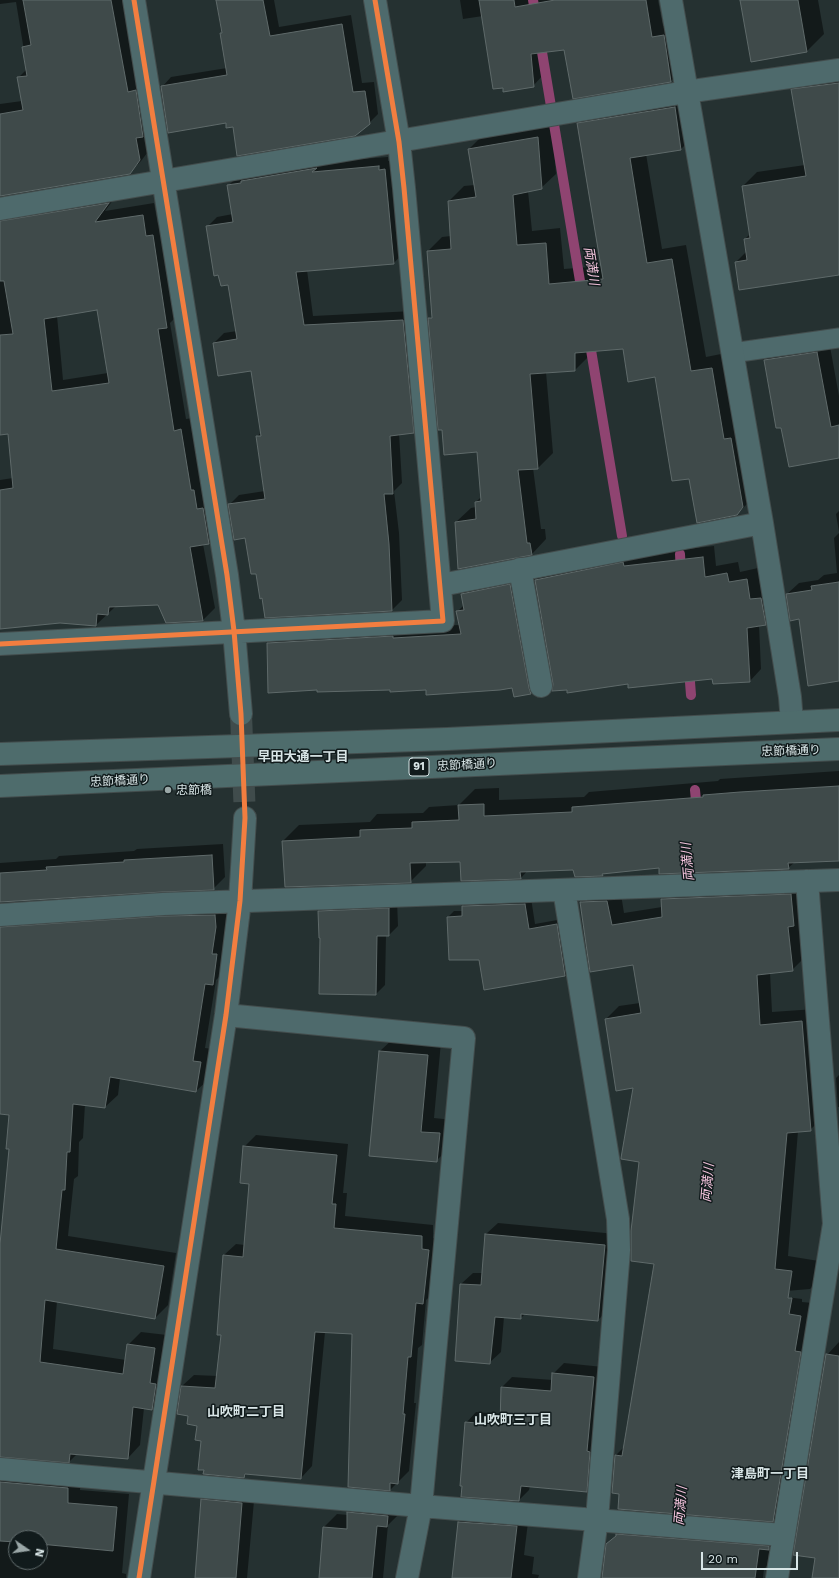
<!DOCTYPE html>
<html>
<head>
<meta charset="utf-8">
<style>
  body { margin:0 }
  #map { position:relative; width:839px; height:1578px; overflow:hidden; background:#253131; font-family:"Work Sans",sans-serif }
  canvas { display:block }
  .north { position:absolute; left:8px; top:1530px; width:40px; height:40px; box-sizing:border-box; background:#111b1c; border:1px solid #616c6d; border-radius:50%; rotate:103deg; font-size:11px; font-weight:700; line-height:16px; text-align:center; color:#d9e6e7 }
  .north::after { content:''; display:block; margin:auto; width:14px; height:18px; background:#9aa7a7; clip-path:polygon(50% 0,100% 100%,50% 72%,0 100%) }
  .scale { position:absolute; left:701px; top:1552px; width:97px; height:18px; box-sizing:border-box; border:2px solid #d9e6e7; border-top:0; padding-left:5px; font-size:12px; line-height:14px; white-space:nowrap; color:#d9e6e7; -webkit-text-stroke:3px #111b1c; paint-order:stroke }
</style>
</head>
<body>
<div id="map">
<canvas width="839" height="1578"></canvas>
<div class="north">N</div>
<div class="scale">20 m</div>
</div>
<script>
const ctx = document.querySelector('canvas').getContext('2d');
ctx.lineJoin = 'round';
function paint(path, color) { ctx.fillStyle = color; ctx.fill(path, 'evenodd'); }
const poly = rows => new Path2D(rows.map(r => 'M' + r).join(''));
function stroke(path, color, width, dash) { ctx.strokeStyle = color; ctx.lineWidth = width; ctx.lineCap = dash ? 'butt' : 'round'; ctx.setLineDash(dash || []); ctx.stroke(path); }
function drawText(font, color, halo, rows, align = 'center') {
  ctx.font = font + ' "Work Sans","Noto Sans JP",sans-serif'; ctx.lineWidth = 3; ctx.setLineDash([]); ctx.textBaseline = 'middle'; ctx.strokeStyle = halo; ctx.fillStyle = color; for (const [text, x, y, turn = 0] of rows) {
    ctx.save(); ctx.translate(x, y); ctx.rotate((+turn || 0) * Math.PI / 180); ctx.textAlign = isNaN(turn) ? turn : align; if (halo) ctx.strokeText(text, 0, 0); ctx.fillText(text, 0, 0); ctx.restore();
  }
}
paint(poly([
  [0,0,125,0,151,148,141,161,129,173,0,195,0,104,22,101,18,78,27,69,16,2,0,4],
  [216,0,274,0,279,27,351,15,362,83,374,82,378,114,369,123,234,126,162,87,171,77,227,68],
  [460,0,658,0,663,26,675,24,682,70,671,81,565,48,542,51,544,74,533,86,483,16,463,19],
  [741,0,818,0,824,34,807,51,752,61],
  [839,70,839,274,736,262,747,251,745,239,750,234,743,186,757,172,805,165,792,90,807,75],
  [689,92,696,134,681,149,646,154,662,249,686,245,706,357,726,353,752,499,737,514,690,477,656,376,624,348,589,351,590,355,575,370,546,372,553,453,538,468,533,468,541,529,545,529,546,539,532,554,456,522,471,508,476,507,476,502,482,496,478,451,429,319,433,315,428,251,442,237,451,236,449,201,464,186,475,185,469,149,484,134,552,123,556,174,541,188,528,191,532,231,560,228,564,269,602,266,578,124,593,109],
  [388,157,388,161,395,160,403,253,394,263,307,270,313,316,413,311,423,422,413,432,399,433,402,483,394,491,399,533,402,600,392,610,263,597,246,537,229,505,239,495,265,491,257,437,261,432,252,370,214,343,224,333,237,331,229,284,208,226,217,217,233,214,228,186,238,176,321,162],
  [119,192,105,211,154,203,158,225,164,224,178,315,170,323,186,419,193,418,221,531,209,543,203,544,215,608,203,620,166,622,158,604,116,606,96,625,60,622,0,628,0,480,13,478,8,433,0,434,0,201],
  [98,309,108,373,63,380,57,316],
  [829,341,839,396,839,457,782,427,765,360,777,348],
  [839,511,839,532,836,514],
  [839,533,839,681,800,618,787,594,799,583,818,580,824,575,837,573,834,538],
  [714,546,716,566,738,562,740,572,758,568,761,588,773,587,777,612,765,624,759,625,761,669,750,681,713,678,629,683,568,689,554,684,536,580,547,568,635,555],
  [521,574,542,682,531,693,515,695,513,687,318,689,268,643,279,632,460,625,457,612,464,605,462,594,473,583],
  [839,771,839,860,795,862,788,868,660,867,604,873,602,875,574,869,528,870,521,878,462,880,461,861,426,862,426,866,410,882,283,841,299,825,370,822,377,814,423,813,429,807,459,805,475,789,499,788,499,800,584,797,589,792,718,781,720,779],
  [223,844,225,877,213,889,162,891,0,902,0,863,56,859,59,856,134,851,137,849],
  [803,882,805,957,792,970,770,972,772,1012,815,1009,823,1117,810,1130,798,1131,788,1256,825,1262,823,1276,810,1289,786,1291,786,1297,802,1299,802,1302,813,1303,786,1508,773,1521,620,1493,616,1455,625,1446,655,1263,641,1161,634,1087,606,1019,619,1006,640,1003,634,964,581,902,594,889,620,888,624,913,662,907,662,899,674,886],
  [531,898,535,924,563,919,571,969,565,975,485,988,480,959,448,917,454,911,463,911,463,906,469,900],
  [397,900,398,926,389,935,386,935,385,985,376,994,321,937,319,911,328,902],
  [228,902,228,914,224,941,229,942,225,971,216,980,205,1048,213,1049,209,1079,196,1091,120,1078,118,1095,105,1107,85,1104,83,1138,79,1142,78,1176,74,1179,68,1236,176,1253,168,1305,155,1318,57,1301,53,1349,126,1360,128,1345,141,1332,167,1335,165,1396,152,1409,144,1408,140,1445,128,1458,77,1454,69,1462,0,1456,1,1462,81,1475,80,1490,129,1494,122,1573,126,1574,126,1578,0,1578,0,1250,11,1148,10,1114,0,1113,0,924],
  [16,1538,40,1538,40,1562,16,1562],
  [394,1038,441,1042,434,1118,453,1120,450,1147,436,1161,370,1155,380,1051],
  [839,1075,839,1107,838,1107,836,1078],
  [256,1135,348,1144,343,1193,347,1193,345,1216,433,1225,433,1238,440,1239,435,1291,426,1300,422,1345,418,1348,414,1403,416,1403,409,1471,390,1490,353,1333,325,1332,312,1466,301,1478,248,1473,244,1477,202,1440,198,1425,189,1415,182,1386,194,1375,218,1376,222,1334,224,1255,236,1244,245,1245,250,1183,244,1147],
  [498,1223,616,1234,610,1308,598,1320,525,1314,521,1318,504,1317,501,1352,489,1363,456,1360,461,1284,473,1273,483,1273,486,1234],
  [839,1342,839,1578,813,1578,816,1557,827,1355],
  [564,1363,603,1367,597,1480,586,1490,530,1486,529,1490,519,1500,466,1423,476,1412,501,1414,502,1387,512,1377,553,1380,553,1374],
  [215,1487,255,1490,247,1578,196,1578,202,1500],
  [361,1500,400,1513,388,1525,383,1578,320,1578,324,1527,337,1514,348,1515,348,1513],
  [472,1509,529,1514,524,1555,534,1557,532,1574,539,1575,538,1578,453,1578,459,1522],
  [630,1522,781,1537,770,1548,767,1566,764,1569,763,1578,603,1578,607,1545]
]), '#0007');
stroke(poly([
  [533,0,536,17],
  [540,40,582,293],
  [589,338,622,536],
  [680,554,681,573],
  [689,669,691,695],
  [695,790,697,811]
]), '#8f4471', 10);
const building = poly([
  [23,0,111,0,128,92,136,90,143,137,136,138,140,160,130,174,0,196,0,114,23,110,17,77,27,76,22,47,31,45,23,0],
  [216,0,263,0,270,36,342,24,353,92,365,91,370,124,355,136,237,156,233,127,226,128,226,123,168,133,161,86,227,75,220,33,222,33,216,0],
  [479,0,514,0,515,7,555,0,646,0,652,37,664,35,671,82,573,99,564,50,531,54,534,87,503,92,503,88,493,89,479,0],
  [740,0,798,0,807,52,751,62,740,0],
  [839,83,839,275,739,290,735,262,747,260,744,239,750,238,742,186,806,176,791,89,839,83],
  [675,107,681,150,630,158,647,263,672,259,691,371,712,368,724,439,731,438,743,507,737,515,697,523,689,479,672,481,655,377,628,382,623,349,575,353,575,371,530,374,538,469,518,470,527,543,530,543,532,555,458,569,455,522,476,519,475,502,481,501,477,452,444,455,442,430,438,430,428,318,432,318,427,251,451,249,448,201,476,197,468,149,538,137,542,189,513,195,517,245,546,243,549,284,603,279,577,123,675,107],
  [379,166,379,170,385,169,394,264,296,272,304,325,403,320,414,433,390,436,393,494,384,494,389,544,392,611,265,618,262,598,260,599,256,574,251,574,245,538,234,540,228,504,265,499,256,436,261,436,251,371,218,376,213,343,237,339,228,285,221,286,218,275,214,276,206,226,233,222,227,185,241,183,241,181,317,168,312,172,379,166],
  [109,203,95,222,143,215,146,236,153,235,167,328,158,329,174,431,181,429,191,490,194,490,197,509,203,508,209,544,190,547,203,621,166,623,158,605,109,607,108,615,97,614,96,626,60,623,0,629,0,490,13,488,8,434,0,435,0,335,13,334,4,281,0,281,0,221,109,203],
  [97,310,109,383,52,391,44,319,97,310],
  [817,352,831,427,839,425,839,458,789,467,781,428,776,428,764,360,817,352],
  [703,557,705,577,727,573,729,582,747,579,750,599,761,598,766,625,747,628,750,682,713,684,712,679,628,688,628,684,567,693,567,690,552,691,553,684,535,580,623,562,624,566,703,557],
  [839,582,839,681,808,686,799,619,790,621,786,594,812,590,811,586,839,582],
  [510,584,529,688,531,694,514,697,512,688,500,690,426,695,426,690,390,692,390,690,317,692,317,690,268,693,267,643,393,636,393,638,461,634,456,611,464,610,461,594,510,584],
  [839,786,839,861,788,863,789,869,659,874,659,868,602,874,603,876,575,877,573,870,520,872,521,879,461,881,460,862,410,863,411,883,285,887,282,841,360,837,360,830,412,828,412,822,459,820,458,805,484,804,484,816,572,812,572,807,703,797,703,795,740,792,839,786],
  [212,855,214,890,162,892,0,902,0,873,47,870,46,867,124,862,124,860,212,855],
  [791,894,794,926,788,927,793,971,757,975,760,1025,802,1021,811,1131,787,1133,775,1269,792,1271,788,1298,792,1298,789,1314,801,1316,795,1351,801,1352,773,1522,618,1509,619,1494,612,1493,615,1455,622,1456,654,1264,631,1261,631,1231,639,1162,621,1159,621,1158,633,1088,616,1091,605,1019,641,1013,633,965,590,972,580,902,607,901,612,925,662,917,661,899,791,894],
  [525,904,529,929,557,924,565,976,484,990,479,960,449,960,447,917,462,916,462,906,525,904],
  [389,908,389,936,377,936,376,995,319,994,320,938,319,938,318,911,389,908],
  [215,915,216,927,212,954,217,954,213,985,205,984,193,1061,201,1062,196,1092,110,1077,105,1108,73,1104,70,1152,67,1152,65,1190,62,1190,56,1249,164,1266,155,1319,45,1300,40,1362,123,1374,127,1344,155,1348,150,1383,156,1384,152,1410,133,1407,128,1459,70,1454,69,1463,0,1457,0,1244,9,1149,6,1149,9,1115,0,1114,0,927,164,916,215,915],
  [379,1051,428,1055,421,1132,440,1133,437,1162,369,1156,379,1051],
  [243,1146,337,1155,332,1204,336,1204,334,1228,422,1236,422,1249,429,1250,423,1304,416,1303,411,1357,408,1357,403,1414,405,1414,398,1484,390,1483,390,1491,348,1487,352,1334,315,1332,301,1479,245,1474,244,1478,203,1474,204,1470,198,1470,201,1441,195,1440,197,1426,187,1424,188,1416,177,1414,181,1386,215,1388,221,1335,217,1335,223,1255,243,1257,249,1184,240,1183,243,1146],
  [485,1234,605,1245,598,1321,521,1314,521,1319,495,1317,490,1364,455,1361,460,1284,481,1285,485,1234],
  [826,1354,839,1356,839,1578,812,1578,815,1558,793,1555,826,1354],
  [552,1373,594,1377,587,1451,590,1452,587,1492,521,1486,519,1501,461,1497,462,1486,460,1486,465,1422,500,1425,501,1387,551,1391,552,1373],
  [0,1482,68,1488,68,1503,117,1507,113,1551,40,1544,40,1538,16,1538,16,1542,0,1541,0,1482],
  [201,1499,242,1503,236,1578,195,1578,201,1499],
  [347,1512,388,1516,387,1527,377,1526,372,1578,319,1578,323,1527,347,1529,347,1512],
  [458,1522,517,1526,511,1578,452,1578,458,1522],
  [616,1534,769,1546,769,1550,759,1549,755,1578,602,1578,606,1544,616,1536,616,1534]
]);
paint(building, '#3f4a4a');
stroke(building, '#5f6a6a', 1);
stroke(poly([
  [241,714,245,818]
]), '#404c4c', 22, [22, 11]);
const lane = poly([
  [732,353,839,338]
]);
const street = poly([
  [134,0,227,575,234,631,241,714],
  [671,0,762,523,790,697,792,722],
  [0,209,686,92,839,70],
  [520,569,541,686],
  [441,585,762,523],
  [0,644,443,621,404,188,399,142,375,0],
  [564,890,618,1219,619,1250,597,1519,589,1578],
  [0,915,163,904,839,880],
  [226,1015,464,1038,421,1506,407,1578],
  [0,1469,421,1506,783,1535],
  [139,1578,226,1015,240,901,245,818],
  [777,1578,834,1224,807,881]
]);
const primary = poly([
  [0,754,447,739,839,720],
  [0,786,839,749]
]);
stroke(lane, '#434d4d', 21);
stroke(street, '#434d4d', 24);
stroke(primary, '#434d4d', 24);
stroke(lane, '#4e6a6c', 19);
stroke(street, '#4e6a6c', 22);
stroke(primary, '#4e6c6c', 22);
stroke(poly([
  [134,0,227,575,234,631,241,714,245,818,240,901,226,1015,139,1578],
  [0,644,443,621,404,188,399,142,375,0]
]), '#f27e40', 5);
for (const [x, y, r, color] of [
  [168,790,4,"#9aa7a7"]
]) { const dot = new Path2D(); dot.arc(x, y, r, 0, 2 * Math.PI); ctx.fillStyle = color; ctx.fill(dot); stroke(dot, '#111b1c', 1.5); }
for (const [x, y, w] of [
  [419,767,20]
]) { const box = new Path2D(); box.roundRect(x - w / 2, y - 9, w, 18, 3); ctx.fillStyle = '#111b1c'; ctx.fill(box); stroke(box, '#d9e6e7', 1); }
drawText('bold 11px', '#d9e6e7', null, [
  ["91",419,767]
]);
drawText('12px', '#d9e6e7', '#111b1c', [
  ["忠節橋通り",791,751,-2],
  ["忠節橋通り",467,765,-3],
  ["忠節橋通り",120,781,-3]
]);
drawText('12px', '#d9e6e7', '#111b1c', [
  ["忠節橋",176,790]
], 'left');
drawText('italic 13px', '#f2c2db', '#111b1c', [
  ["両満川",591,266,81],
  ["両満川",688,862,-95],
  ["両満川",708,1183,-85],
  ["両満川",681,1506,-85]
]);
drawText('bold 13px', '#d9e6e7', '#111b1c', [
  ["早田大通一丁目",303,757],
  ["山吹町二丁目",246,1412],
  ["山吹町三丁目",513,1420],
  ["津島町一丁目",770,1474]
]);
</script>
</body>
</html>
